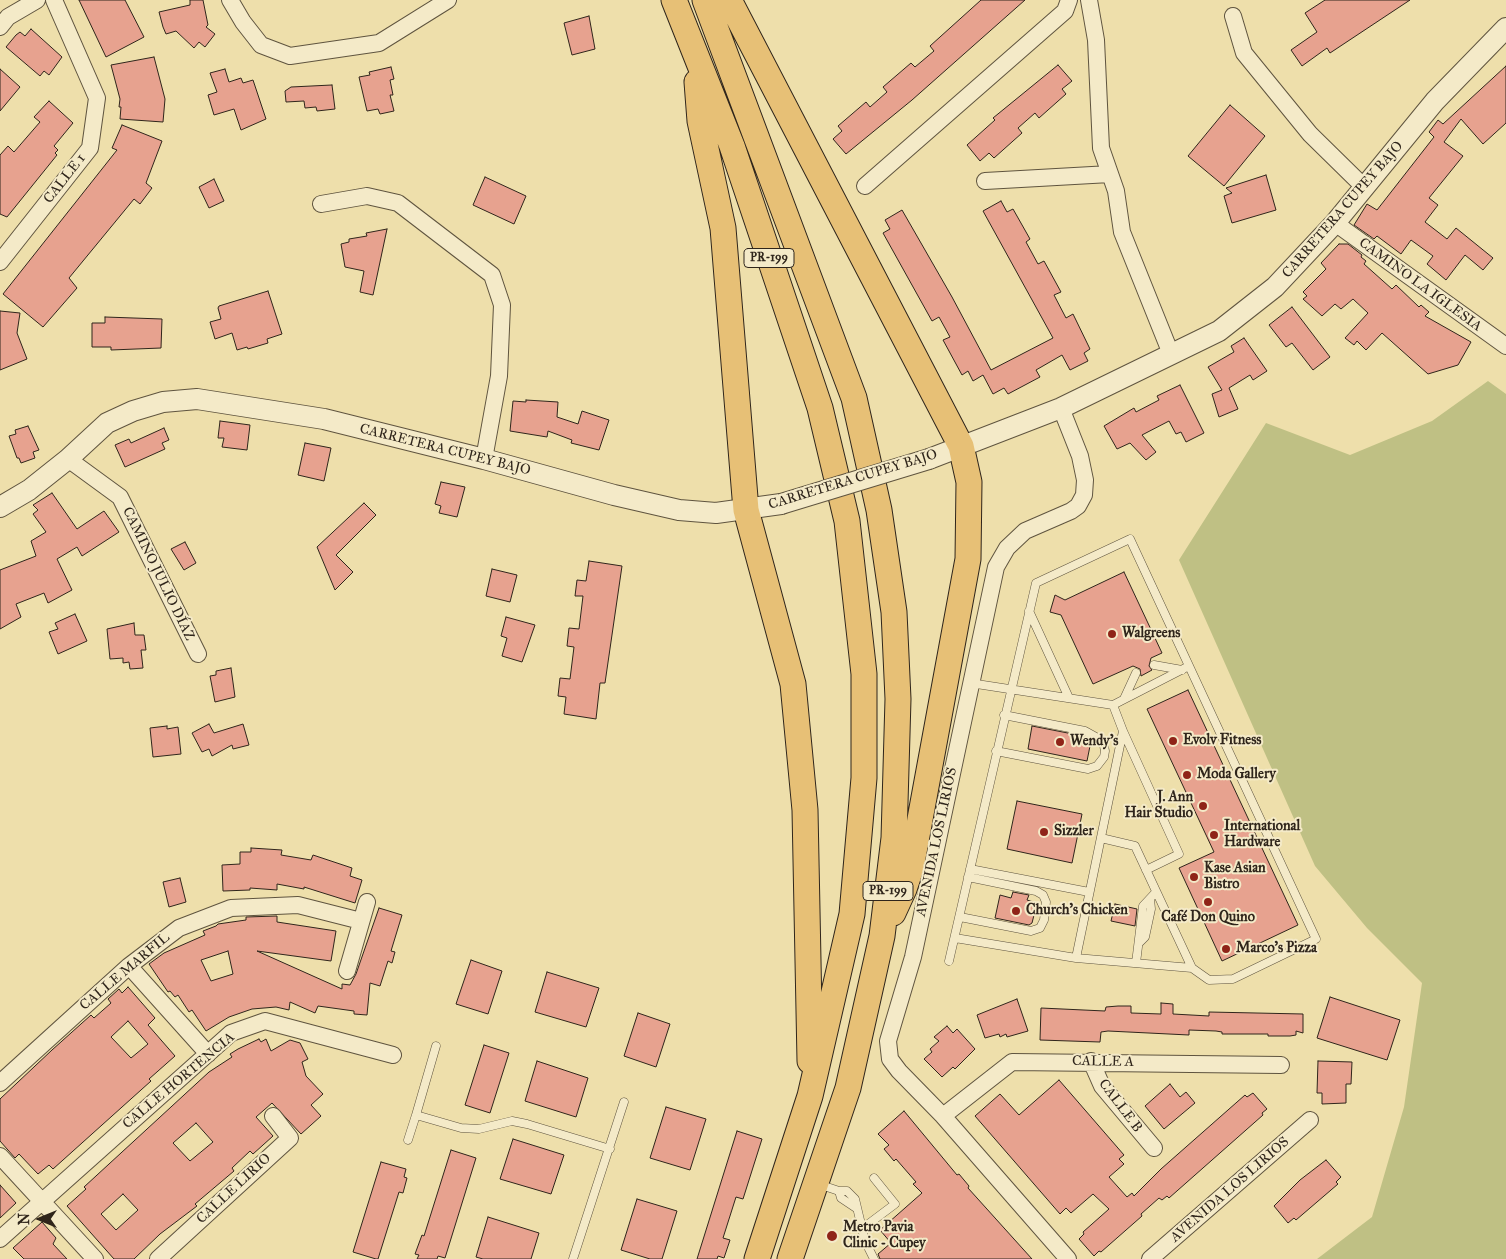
<!DOCTYPE html>
<html>
<head>
<meta charset="utf-8">
<style>
  body { margin:0 }
  #map { position:relative; width:1506px; height:1259px; overflow:hidden; background:#eedfab; font-family:"IM FELL Great Primer",serif }
  canvas { display:block }
  .north { position:absolute; left:15px; top:1194px; width:50px; height:50px; -webkit-text-stroke:4px #f4eac8; paint-order:stroke; rotate:270deg; font-size:14px; font-weight:700; line-height:20px; text-align:center; color:#2f251b }
  .north::after { content:''; display:block; margin:auto; width:18px; height:22px; background:#2f251b; clip-path:polygon(50% 0,100% 100%,50% 72%,0 100%) }
</style>
</head>
<body>
<div id="map">
<canvas width="1506" height="1259"></canvas>
<div class="north">N</div>
</div>
<script>
const ctx = document.querySelector('canvas').getContext('2d');
ctx.lineJoin = 'round';
function paint(path, color) { ctx.fillStyle = color; ctx.fill(path, 'evenodd'); }
const poly = rows => new Path2D(rows.map(r => 'M' + r).join(''));
function stroke(path, color, width, dash) { ctx.strokeStyle = color; ctx.lineWidth = width; ctx.lineCap = dash ? 'butt' : 'round'; ctx.setLineDash(dash || []); ctx.stroke(path); }
function drawText(font, color, halo, rows, align = 'center') {
  ctx.font = font + ' "IM FELL Great Primer",serif'; ctx.lineWidth = 4; ctx.setLineDash([]); ctx.textBaseline = 'middle'; ctx.strokeStyle = halo; ctx.fillStyle = color; for (const [text, x, y, turn = 0] of rows) {
    ctx.save(); ctx.translate(x, y); ctx.rotate((+turn || 0) * Math.PI / 180); ctx.textAlign = isNaN(turn) ? turn : align; if (halo) ctx.strokeText(text, 0, 0); ctx.fillText(text, 0, 0); ctx.restore();
  }
}
paint(poly([
  [1488,381,1506,394,1506,1259,1317,1259,1372,1217,1404,1107,1422,983,1367,928,1315,866,1179,560,1266,423,1350,455,1432,421]
]), '#bfc084');
const building = poly([
  [79,0,125,0,144,37,106,57,79,0],
  [190,0,203,0,208,25,206,27,215,34,205,47,199,42,194,48,176,31,166,34,163,27,159,12,190,5,190,0],
  [981,0,1025,0,912,100,846,154,833,139,842,131,838,126,866,102,870,107,887,92,883,87,911,63,915,67,934,51,930,46,981,0],
  [1325,0,1410,0,1330,53,1327,48,1302,66,1291,50,1317,32,1305,13,1325,0],
  [589,16,595,49,572,55,564,23,589,16],
  [31,29,62,57,49,75,44,71,40,76,6,47,16,35,20,32,25,36,31,29],
  [154,57,165,99,163,122,120,119,121,107,119,107,120,99,111,65,154,57],
  [1058,65,1072,81,1062,89,1066,94,1039,118,1035,113,1018,128,1022,133,994,158,989,153,980,161,967,145,995,120,993,118,1058,65],
  [1506,66,1506,123,1483,144,1461,119,1444,142,1463,156,1429,198,1438,205,1425,222,1447,239,1456,228,1493,258,1483,270,1465,255,1446,280,1427,264,1433,256,1411,240,1401,254,1377,236,1374,239,1354,225,1367,204,1377,210,1434,137,1429,132,1438,120,1443,124,1506,66],
  [391,67,394,79,390,80,393,95,390,95,394,111,380,114,378,109,367,111,359,77,370,75,369,72,391,67],
  [0,69,20,87,0,111,0,69],
  [225,69,229,82,241,78,243,83,253,80,266,119,241,130,234,109,214,115,208,95,217,92,210,73,225,69],
  [332,85,335,109,317,111,316,107,305,108,304,101,286,102,285,91,291,87,332,85],
  [49,101,73,123,54,146,58,150,55,153,57,155,7,217,0,214,0,155,8,146,14,152,40,122,34,117,49,101],
  [1230,105,1265,136,1224,186,1188,156,1230,105],
  [122,125,162,141,146,183,152,188,140,204,134,199,69,278,77,288,43,327,3,294,117,150,112,148,122,125],
  [1266,175,1276,210,1232,223,1224,196,1232,193,1226,188,1266,175],
  [485,177,526,196,514,224,473,205,485,177],
  [214,179,224,201,209,208,199,187,214,179],
  [1001,201,1007,212,1013,209,1030,239,1026,242,1038,264,1044,261,1061,292,1054,295,1066,318,1073,314,1090,349,1084,353,1088,361,1070,370,1062,355,1036,370,1040,377,1008,394,1004,388,993,394,983,375,973,381,968,371,962,375,943,340,950,337,939,317,932,321,883,233,890,229,885,220,902,210,952,297,991,370,1053,338,983,211,1001,201],
  [387,229,373,295,360,292,364,271,345,267,341,244,349,242,349,239,367,236,366,233,387,229],
  [1339,244,1348,244,1362,255,1361,257,1366,261,1364,264,1392,289,1396,285,1419,307,1421,305,1429,312,1425,316,1471,342,1458,365,1428,374,1382,333,1366,350,1357,341,1354,345,1345,338,1368,313,1353,299,1341,309,1335,304,1322,316,1303,299,1307,296,1303,292,1326,269,1321,263,1339,244],
  [268,291,282,334,267,339,268,343,248,349,247,347,237,350,232,333,215,339,210,322,221,319,218,308,219,306,268,291],
  [1292,307,1330,357,1313,370,1292,343,1286,347,1269,325,1292,307],
  [0,311,20,313,17,333,27,359,0,370,0,311],
  [105,317,162,319,161,348,111,350,111,347,92,347,92,323,105,323,105,317],
  [1244,338,1267,371,1253,380,1250,375,1229,388,1238,409,1219,417,1212,394,1222,390,1208,367,1234,352,1231,346,1244,338],
  [1180,385,1204,433,1186,442,1181,432,1176,434,1169,421,1142,435,1156,452,1146,460,1130,443,1117,449,1104,426,1134,408,1136,412,1159,400,1157,396,1180,385],
  [526,400,558,402,557,417,578,424,582,411,609,420,599,450,571,443,572,440,548,431,547,437,510,431,513,401,526,402,526,400],
  [220,421,250,425,247,450,222,447,224,438,218,438,220,421],
  [28,426,39,450,33,452,35,458,21,463,19,458,17,458,9,436,16,434,15,430,28,426],
  [164,428,169,440,162,443,165,449,125,467,115,445,129,439,131,443,164,428],
  [305,443,331,448,324,481,298,475,305,443],
  [441,482,465,487,457,517,439,513,441,506,435,504,441,482],
  [52,493,77,529,104,511,119,532,82,556,77,547,57,559,72,590,48,603,44,593,16,604,21,617,0,629,0,570,36,556,31,541,46,532,33,514,38,510,33,505,52,493],
  [364,503,376,515,336,555,353,572,335,590,317,547,364,503],
  [185,542,196,563,184,570,171,549,185,542],
  [589,561,622,566,605,683,600,683,596,719,564,714,566,697,558,696,560,678,570,679,574,647,567,646,569,628,579,629,583,596,575,596,577,580,586,581,589,561],
  [492,569,517,575,510,602,486,596,492,569],
  [1124,572,1162,653,1151,658,1149,666,1152,670,1141,676,1140,669,1133,666,1093,684,1061,615,1050,612,1055,595,1065,600,1124,572],
  [75,614,87,641,58,654,49,632,58,629,55,623,75,614],
  [506,617,535,625,522,662,502,656,507,638,501,636,506,617],
  [134,623,135,635,144,635,146,650,141,650,143,668,130,669,129,662,123,663,123,658,110,659,107,629,134,623],
  [231,668,235,697,215,702,210,676,216,675,216,671,231,668],
  [1188,690,1298,925,1222,961,1179,868,1214,852,1147,709,1188,690],
  [209,724,214,733,243,724,249,745,233,749,232,745,212,756,209,749,202,752,192,733,209,724],
  [167,726,167,729,178,727,181,754,153,757,150,728,167,726],
  [1032,726,1083,736,1091,741,1087,761,1028,749,1032,726],
  [1017,801,1082,814,1072,863,1007,849,1017,801],
  [251,848,282,850,281,855,311,860,313,855,352,868,350,876,362,880,355,903,304,887,304,889,277,884,277,890,250,888,250,890,223,891,222,865,240,864,240,852,251,852,251,848],
  [180,878,186,902,169,907,163,882,180,878],
  [1013,892,1029,895,1027,900,1037,903,1032,923,1029,925,995,918,1000,895,1011,898,1013,892],
  [1115,904,1137,909,1135,926,1111,921,1115,904],
  [379,908,402,915,391,951,395,952,392,963,388,961,380,986,370,983,367,1015,354,1014,354,1011,318,1006,315,1013,290,1002,289,1010,276,1007,252,1009,229,1017,206,1031,192,1010,189,1012,178,995,175,997,170,991,168,992,149,964,164,953,205,935,203,931,216,926,218,924,246,920,246,917,277,916,277,922,336,931,331,961,257,951,342,989,342,984,350,985,356,974,379,908],
  [228,951,233,974,211,981,201,960,228,951],
  [471,960,502,971,488,1014,456,1004,471,960],
  [547,972,599,988,586,1027,535,1012,547,972],
  [128,987,155,1018,148,1025,175,1056,149,1079,151,1081,53,1169,49,1165,38,1174,19,1154,15,1158,0,1141,0,1099,52,1050,91,1015,94,1018,111,1003,108,999,119,989,122,993,128,987],
  [128,1021,148,1044,131,1058,111,1037,128,1021],
  [1330,997,1400,1020,1387,1060,1317,1038,1330,997],
  [1017,999,1028,1031,1007,1037,1006,1034,1000,1037,999,1034,985,1038,977,1015,1017,999],
  [1161,1003,1173,1004,1173,1014,1209,1016,1209,1012,1303,1014,1303,1033,1296,1031,1296,1035,1290,1036,1268,1036,1268,1034,1222,1034,1222,1032,1216,1031,1189,1030,1189,1035,1108,1031,1101,1032,1100,1042,1040,1040,1041,1008,1105,1011,1106,1007,1118,1006,1131,1006,1131,1013,1161,1014,1161,1003],
  [638,1013,670,1024,656,1067,624,1056,638,1013],
  [947,1026,953,1033,957,1029,975,1049,955,1069,953,1067,942,1077,924,1059,932,1052,930,1049,939,1041,934,1037,947,1026],
  [259,1039,261,1042,266,1039,271,1051,290,1040,300,1043,308,1059,302,1062,306,1076,323,1094,311,1105,321,1116,301,1134,272,1103,256,1117,273,1136,253,1154,250,1151,232,1168,234,1171,195,1204,197,1206,160,1234,134,1259,114,1259,67,1206,86,1189,84,1187,209,1072,232,1057,230,1054,238,1049,259,1039],
  [196,1123,213,1142,190,1161,173,1143,196,1123],
  [123,1194,138,1210,116,1230,101,1214,123,1194],
  [484,1045,509,1053,490,1113,465,1105,484,1045],
  [537,1061,588,1078,576,1117,525,1101,537,1061],
  [1318,1061,1352,1062,1351,1084,1346,1084,1346,1103,1322,1104,1322,1093,1317,1093,1318,1061],
  [1059,1080,1124,1155,1119,1159,1124,1164,1109,1177,1127,1197,1132,1193,1134,1196,1161,1169,1245,1095,1247,1097,1253,1093,1267,1109,1262,1113,1263,1115,1169,1198,1167,1196,1162,1200,1159,1198,1141,1214,1142,1216,1101,1252,1099,1251,1094,1256,1079,1239,1084,1234,1083,1232,1109,1209,1093,1194,1071,1213,1066,1208,1060,1214,975,1116,1000,1094,1019,1115,1059,1080],
  [1170,1084,1180,1097,1186,1092,1195,1103,1164,1129,1145,1106,1170,1084],
  [666,1107,706,1119,690,1170,650,1158,666,1107],
  [904,1111,957,1175,959,1174,969,1186,968,1188,1032,1259,880,1259,878,1254,891,1243,880,1230,922,1193,913,1184,916,1182,896,1159,894,1161,884,1149,889,1145,878,1134,904,1111],
  [737,1131,762,1139,743,1199,736,1197,723,1238,730,1240,724,1258,718,1256,717,1259,697,1259,737,1131],
  [513,1139,564,1155,551,1194,500,1179,513,1139],
  [451,1150,476,1158,445,1258,438,1256,437,1259,417,1259,419,1255,415,1254,422,1235,424,1236,451,1150],
  [1326,1160,1341,1177,1336,1182,1338,1184,1296,1220,1294,1218,1288,1223,1274,1206,1300,1180,1326,1160],
  [381,1162,406,1169,404,1177,407,1178,403,1193,399,1192,378,1259,376,1259,353,1252,381,1162],
  [0,1185,16,1203,0,1218,0,1185],
  [637,1199,677,1211,662,1259,650,1259,621,1250,637,1199],
  [488,1217,539,1233,531,1259,483,1259,476,1257,488,1217],
  [42,1222,56,1238,53,1244,67,1259,24,1259,13,1248,42,1222]
]);
paint(building, '#e7a28f');
stroke(building, '#2f251b', 1);
const service = poly([
  [1029,611,1069,698],
  [1154,665,1182,670],
  [1124,699,1136,673],
  [1113,705,1189,666],
  [1123,731,1179,854,1146,870],
  [996,751,1088,769,1097,766,1104,757,1105,751,1103,741,1085,731,1004,715],
  [970,869,1089,892],
  [960,917,1031,931,1040,928,1044,920,1046,902,1043,895,1036,891,968,877],
  [955,938,1076,958,1123,731,1113,705,970,683],
  [1140,942,1145,937,1151,909,1150,899],
  [1076,958,1192,968,1135,846,1101,838],
  [949,961,1036,583,1130,539,1316,939,1233,979,1209,980,1192,968],
  [1136,963,1143,906,1156,892],
  [436,1046,416,1115,461,1128,479,1129,512,1121,527,1124,610,1149],
  [408,1140,416,1115],
  [818,1184,839,1191,847,1191,855,1199,865,1241,874,1259],
  [839,1191,841,1198,856,1208],
  [863,1228,895,1204,874,1178],
  [573,1259,624,1102]
]);
const minor = poly([
  [230,0,243,22,261,45,290,56,379,43,448,0],
  [1089,0,1096,40,1101,148,1116,191,1122,232,1171,354],
  [1233,16,1244,53,1310,134,1364,187],
  [0,27,8,17,37,0],
  [985,181,1110,174],
  [865,186,1065,11,1069,0],
  [321,204,367,196,398,203,492,275,502,305,499,376,484,459],
  [1335,223,1506,346],
  [0,262,90,148,97,98,54,0],
  [1061,408,1080,456,1085,480,1084,495,1078,506,1071,511,1025,531,1007,548,996,567,913,957,888,1041,890,1059,899,1071,943,1116,1068,1259],
  [68,459,120,497,198,654],
  [129,966,208,1054],
  [347,971,367,902],
  [1091,1061,1102,1086,1154,1148],
  [0,1083,129,966,179,928,231,908,298,905,361,921],
  [943,1116,1012,1062,1281,1065],
  [0,1156,95,1259],
  [0,1239,231,1033,265,1021,393,1055],
  [158,1259,290,1138,273,1116],
  [1150,1259,1310,1120]
]);
const tertiary = poly([
  [929,459,1061,408,1219,331,1275,287,1335,223,1435,101,1506,28],
  [0,507,29,490,68,459,107,423,133,411,163,402,197,399,324,419,484,459,614,495,679,510,716,513,781,504]
]);
const primary = poly([
  [674,0,732,146,820,408,847,521,864,674,864,778,852,914,810,1096,757,1259],
  [705,0,854,398,879,510,894,612,898,699,894,838,882,936,848,1088,790,1259],
  [729,0,961,446,969,482,968,559,911,868,904,889,893,913],
  [697,82,700,121,723,228,746,510,793,684,805,810,810,1061]
]);
stroke(service, '#5f543f', 9);
stroke(minor, '#5f543f', 18);
stroke(tertiary, '#5f543f', 22);
stroke(primary, '#2f251b', 27);
stroke(service, '#f4eac8', 8);
stroke(minor, '#f4eac8', 16);
stroke(tertiary, '#f4eac8', 20);
stroke(primary, '#e7c076', 25);
const tertiaryBridge = poly([
  [781,504,929,459]
]);
stroke(tertiaryBridge, '#5f543f', 22, []);
stroke(tertiaryBridge, '#f4eac8', 20);
for (const [x, y, r, color] of [
  [1112,634,5,"#8f2418"],
  [1173,741,5,"#8f2418"],
  [1060,742,5,"#8f2418"],
  [1187,775,5,"#8f2418"],
  [1203,806,5,"#8f2418"],
  [1044,832,5,"#8f2418"],
  [1214,835,5,"#8f2418"],
  [1194,877,5,"#8f2418"],
  [1208,902,5,"#8f2418"],
  [1016,911,5,"#8f2418"],
  [1226,949,5,"#8f2418"],
  [832,1236,6,"#8f2418"]
]) { const dot = new Path2D(); dot.arc(x, y, r, 0, 2 * Math.PI); ctx.fillStyle = color; ctx.fill(dot); stroke(dot, '#f4eac8', 2); }
for (const [x, y, w] of [
  [769,258,50],
  [888,891,50]
]) { const box = new Path2D(); box.roundRect(x - w / 2, y - 9.5, w, 19, 4); ctx.fillStyle = '#f4eac8'; ctx.fill(box); stroke(box, '#2f251b', 1); }
drawText('bold 12px', '#2f251b', null, [
  ["PR-199",769,258],
  ["PR-199",888,891]
]);
drawText('14px', '#2f251b', '#f4eac8', [
  ["CALLE 1",65,179,-52],
  ["CARRETERA CUPEY BAJO",1343,210,-49],
  ["CAMINO LA IGLESIA",1420,285,36],
  ["CARRETERA CUPEY BAJO",445,450,14],
  ["CARRETERA CUPEY BAJO",853,480,-17],
  ["CAMINO JULIO DÍAZ",158,574,64],
  ["AVENIDA LOS LIRIOS",937,842,-78],
  ["CALLE MARFIL",125,972,-40],
  ["CALLE A",1103,1062,1],
  ["CALLE HORTENCIA",179,1081,-40],
  ["CALLE B",1120,1106,53],
  ["CALLE LIRIO",234,1189,-43],
  ["AVENIDA LOS LIRIOS",1230,1190,-41]
]);
drawText('bold 14px', '#2f251b', '#f4eac8', [
  ["Walgreens",1122,634],
  ["Evolv Fitness",1183,741],
  ["Wendy's",1070,742],
  ["Moda Gallery",1197,775],
  ["J. Ann",1193,798,"right"],
  ["Hair Studio",1193,814,"right"],
  ["International",1224,827],
  ["Hardware",1224,843],
  ["Sizzler",1054,832],
  ["Kase Asian",1204,869],
  ["Bistro",1204,885],
  ["Church's Chicken",1026,911],
  ["Café Don Quino",1208,918,"center"],
  ["Marco's Pizza",1236,949],
  ["Metro Pavia",843,1228],
  ["Clinic - Cupey",843,1244]
], 'left');
</script>
</body>
</html>
